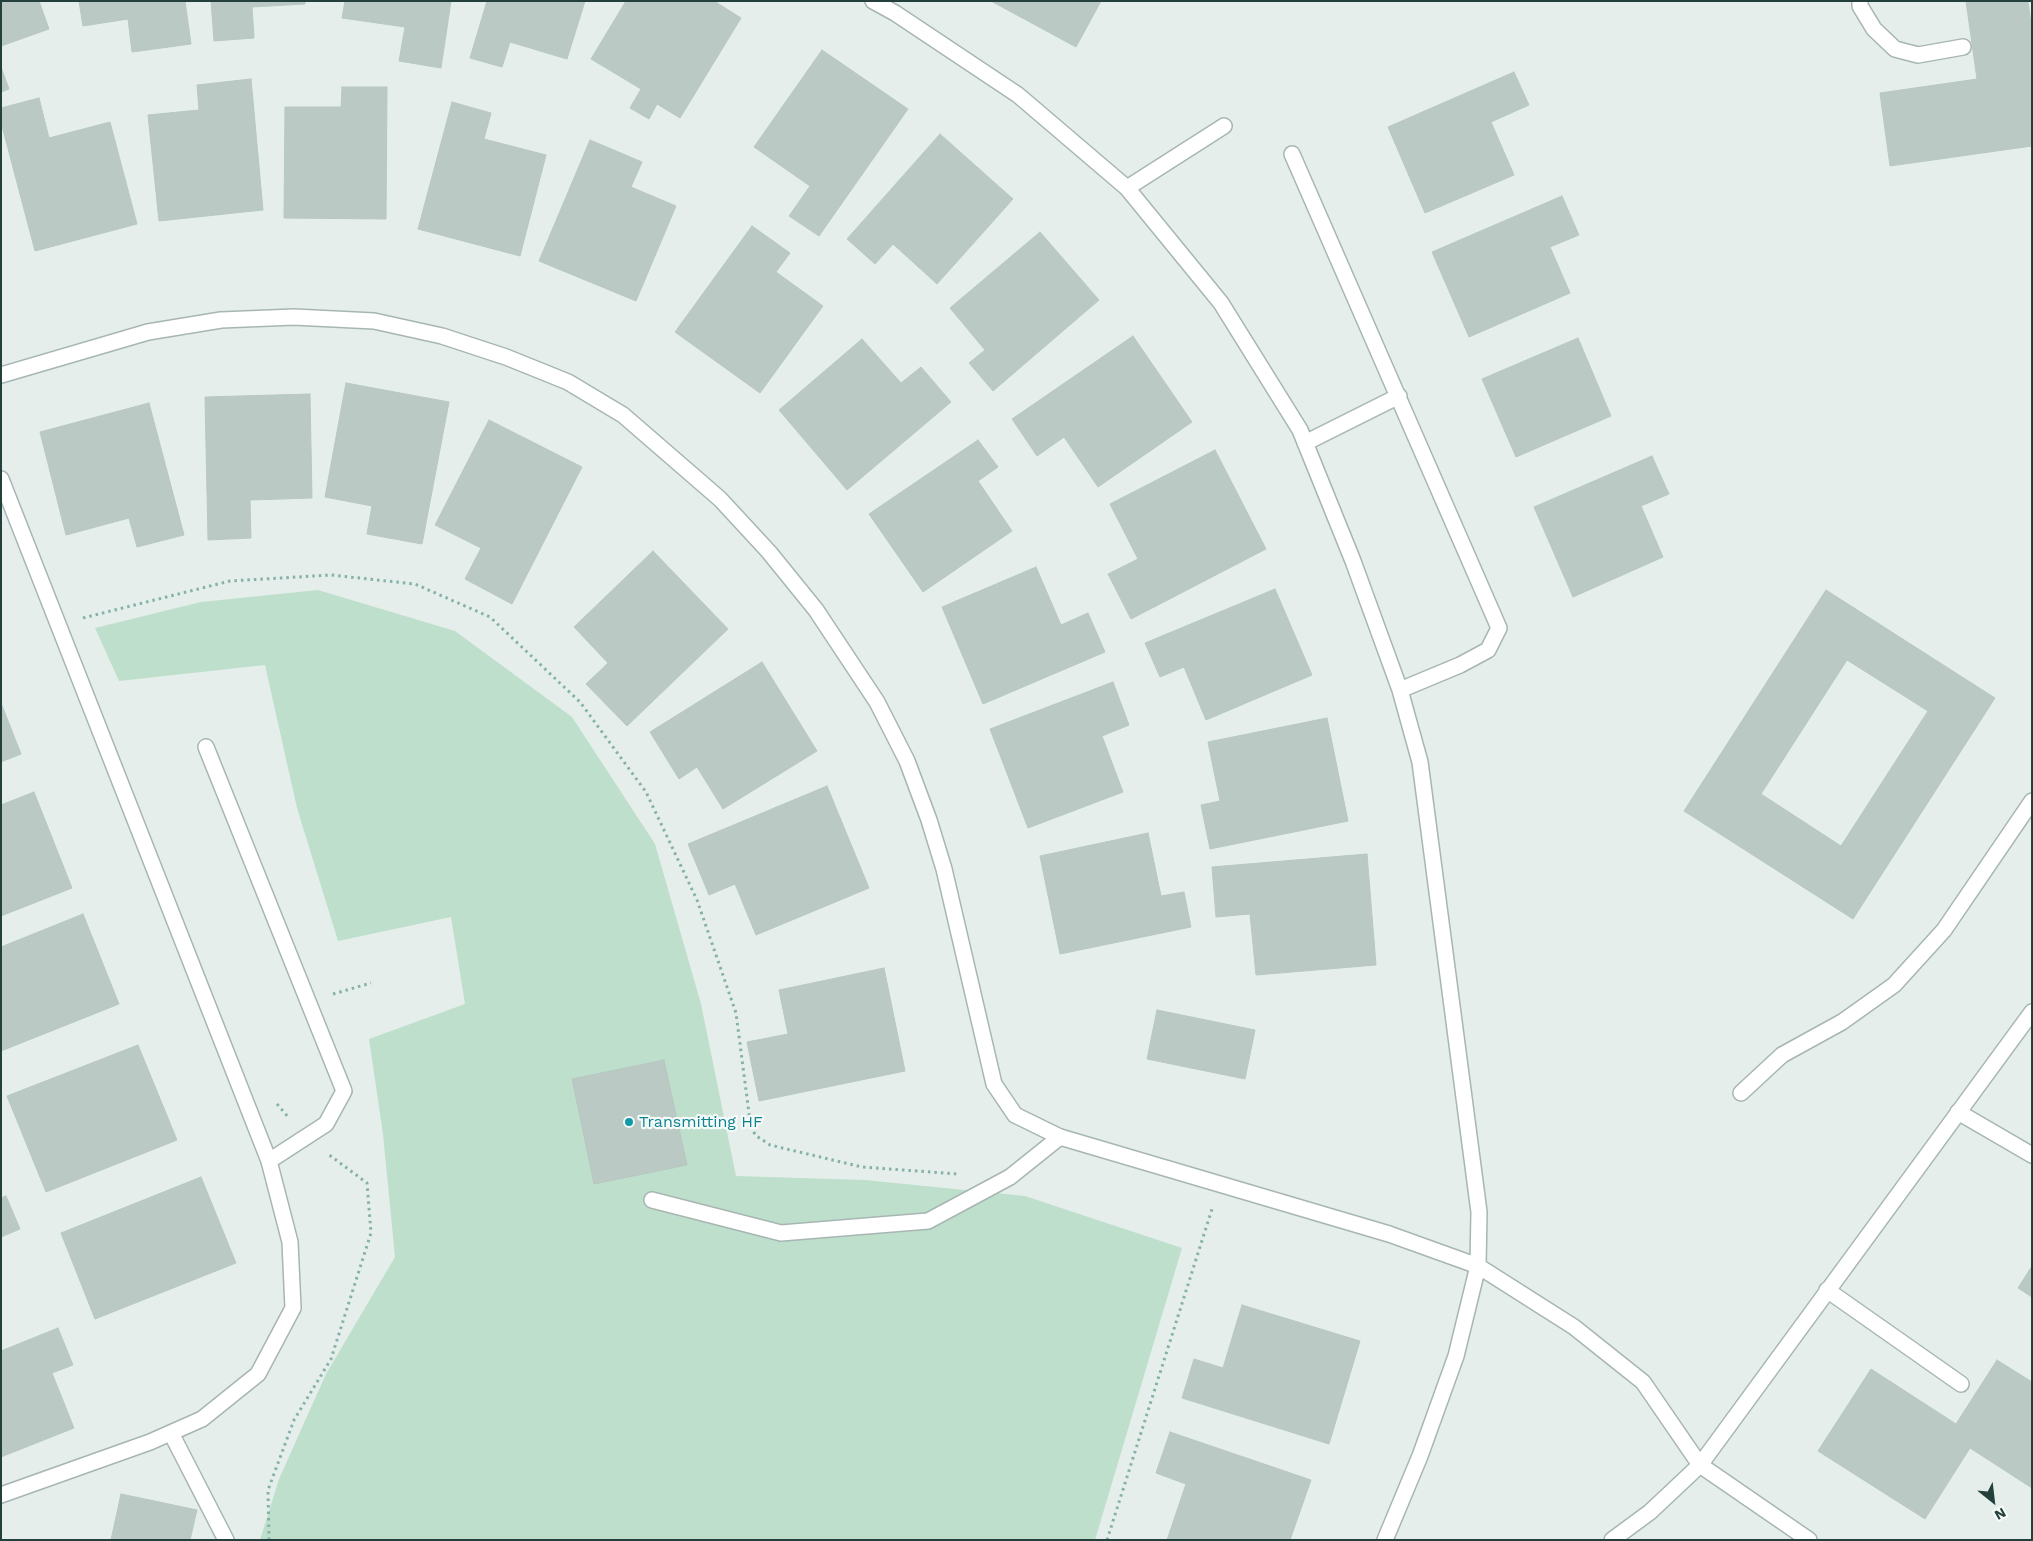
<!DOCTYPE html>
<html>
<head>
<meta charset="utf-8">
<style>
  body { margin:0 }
  #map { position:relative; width:2033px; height:1541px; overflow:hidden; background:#e5eeeb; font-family:"Work Sans",sans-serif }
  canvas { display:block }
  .frame { position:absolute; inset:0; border:2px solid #24403c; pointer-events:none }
  .north { position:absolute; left:1968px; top:1476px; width:50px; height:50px; -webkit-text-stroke:4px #f5faf8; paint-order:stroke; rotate:151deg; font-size:14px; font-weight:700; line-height:20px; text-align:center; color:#24403c }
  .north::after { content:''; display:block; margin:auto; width:18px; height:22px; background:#24403c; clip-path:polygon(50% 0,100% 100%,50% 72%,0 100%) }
</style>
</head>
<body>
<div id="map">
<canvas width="2033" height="1541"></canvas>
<div class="frame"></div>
<div class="north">N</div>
</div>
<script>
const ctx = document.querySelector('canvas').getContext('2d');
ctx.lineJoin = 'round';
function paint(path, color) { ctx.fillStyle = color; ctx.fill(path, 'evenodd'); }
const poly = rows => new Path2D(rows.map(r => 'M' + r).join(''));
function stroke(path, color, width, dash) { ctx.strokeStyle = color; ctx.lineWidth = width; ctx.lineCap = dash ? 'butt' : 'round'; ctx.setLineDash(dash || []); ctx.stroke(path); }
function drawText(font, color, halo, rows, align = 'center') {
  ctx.font = font + ' "Work Sans",sans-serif'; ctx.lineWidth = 4.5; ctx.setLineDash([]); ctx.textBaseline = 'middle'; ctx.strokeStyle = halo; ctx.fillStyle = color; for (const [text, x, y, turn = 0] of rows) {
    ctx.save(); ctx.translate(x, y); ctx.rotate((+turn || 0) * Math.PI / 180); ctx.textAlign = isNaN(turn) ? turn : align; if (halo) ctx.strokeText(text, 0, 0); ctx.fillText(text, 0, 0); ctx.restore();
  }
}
paint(poly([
  [318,590,455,631,572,717,655,844,701,1004,736,1176,865,1180,1025,1196,1182,1248,1095,1540,260,1540,279,1479,326,1374,395,1257,383,1134,369,1039,465,1004,451,917,338,941,297,808,265,665,119,681,95,628,201,602]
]), '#bedfcb');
const building = poly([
  [1,1,39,1,49,29,1,46,1,1],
  [79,1,185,1,191,44,132,52,128,19,83,26,79,1],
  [211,1,305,1,305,4,252,7,254,38,214,41,211,1],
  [345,1,451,1,441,68,399,61,405,27,342,18,345,1],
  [487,1,585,1,567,59,510,42,502,67,470,58,487,1],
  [626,1,714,1,741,18,680,118,657,104,649,119,630,108,641,89,591,59,626,1],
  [991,1,1101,1,1076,47,991,1],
  [1966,1,2028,1,2032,31,2032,146,1890,166,1880,93,1977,79,1966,1],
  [822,50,908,109,819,236,789,216,810,186,754,147,822,50],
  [1,67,9,89,1,92,1,67],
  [1514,72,1529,105,1491,122,1514,175,1425,213,1388,127,1514,72],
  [251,79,263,210,159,221,148,115,199,110,197,85,251,79],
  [342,87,387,87,386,219,284,218,285,107,341,107,342,87],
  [39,98,49,138,110,122,137,224,35,251,1,122,1,108,39,98],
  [452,102,491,113,484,139,546,155,520,256,418,229,452,102],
  [940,134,1013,199,937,284,893,244,875,264,847,239,940,134],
  [590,140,642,162,631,187,676,206,636,301,539,261,590,140],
  [1562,196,1579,235,1550,247,1570,293,1469,337,1432,252,1562,196],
  [752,226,790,253,776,272,823,306,760,393,675,332,752,226],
  [1040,232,1099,300,993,391,969,363,985,350,950,308,1040,232],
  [1133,336,1192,422,1098,487,1064,437,1037,456,1012,419,1133,336],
  [1578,338,1611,416,1516,457,1482,379,1578,338],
  [862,339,901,383,921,367,951,402,847,490,779,410,862,339],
  [346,383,449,402,422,544,367,534,372,506,325,497,346,383],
  [310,394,312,498,250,500,251,538,208,540,205,397,310,394],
  [149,403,184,535,137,547,129,518,66,535,40,432,149,403],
  [489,420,582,467,512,604,465,579,481,548,435,525,489,420],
  [978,440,998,467,978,481,1012,531,923,592,869,514,978,440],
  [1215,450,1266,549,1131,619,1108,574,1138,559,1110,504,1215,450],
  [1652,456,1669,494,1641,506,1663,557,1573,597,1534,507,1652,456],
  [653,551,728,629,627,726,586,684,608,663,574,627,653,551],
  [1036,567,1061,625,1088,613,1105,652,983,704,942,607,1036,567],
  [1275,589,1312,675,1206,720,1184,667,1160,677,1145,643,1275,589],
  [1826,590,1995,698,1853,919,1684,811,1826,590],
  [1847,660,1928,711,1841,846,1761,794,1847,660],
  [762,662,817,751,723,809,697,767,679,779,650,732,762,662],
  [1113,682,1129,725,1102,736,1123,792,1028,828,990,729,1113,682],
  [1,703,21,754,1,762,1,703],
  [1327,718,1348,821,1210,849,1201,805,1220,801,1208,742,1327,718],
  [827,786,869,888,756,935,735,884,709,895,688,844,827,786],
  [34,792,72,888,1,916,1,805,34,792],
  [1148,833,1161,896,1184,892,1191,927,1060,954,1040,856,1148,833],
  [1367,854,1376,965,1256,975,1250,914,1216,917,1212,867,1367,854],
  [83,914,119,1004,1,1051,1,947,83,914],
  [884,968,905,1071,759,1101,747,1042,788,1034,779,990,884,968],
  [1157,1010,1255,1030,1245,1079,1147,1059,1157,1010],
  [138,1045,177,1140,46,1192,7,1096,138,1045],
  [664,1060,687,1165,594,1184,572,1079,664,1060],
  [201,1177,236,1263,95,1319,61,1233,201,1177],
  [6,1196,20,1229,1,1237,1,1198,6,1196],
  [2032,1266,2032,1297,2018,1288,2032,1266],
  [1242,1305,1360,1341,1329,1444,1182,1398,1194,1359,1223,1368,1242,1305],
  [58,1328,73,1365,52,1373,74,1428,1,1457,1,1351,58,1328],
  [1997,1360,2032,1382,2032,1488,1970,1448,1925,1519,1818,1451,1871,1369,1956,1424,1997,1360],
  [1170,1432,1311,1480,1290,1540,1167,1540,1186,1484,1156,1473,1170,1432],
  [121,1494,197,1510,190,1540,111,1540,121,1494]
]);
paint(building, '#bac9c4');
stroke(building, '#b7c8c3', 1);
const service = poly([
  [206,747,344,1091,326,1124,269,1161],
  [652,1200,781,1233,928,1221,1010,1177,1060,1137]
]);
const minor = poly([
  [873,1,895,13,1018,95,1127,188,1221,303,1300,430,1353,561,1400,690,1420,762,1479,1212,1478,1266,1456,1356,1420,1456,1385,1540],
  [1860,1,1860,6,1874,29,1895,49,1918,55,1963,47],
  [1292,154,1499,628,1488,650,1460,665,1400,690],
  [1127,188,1224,126],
  [1,375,148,332,221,320,294,317,374,321,442,336,506,357,568,382,623,415,720,499,769,552,816,610,877,702,907,761,929,820,944,869,994,1084,1015,1115,1060,1137,1389,1234,1478,1266,1574,1327,1643,1382,1700,1465,1809,1540],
  [1305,443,1399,396],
  [1,479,269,1161,290,1242,293,1308,258,1374,202,1419,150,1442,1,1495],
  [1741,1093,1782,1055,1842,1022,1894,985,1944,930,2032,801],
  [1958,1112,2032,1155],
  [1827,1290,1961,1384],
  [171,1433,226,1540],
  [1612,1540,1650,1512,1700,1465,2032,1012]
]);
stroke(service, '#a7b6b3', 18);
stroke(minor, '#a7b6b3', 18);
stroke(poly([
  [83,618,230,581,331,575,415,584,490,617,580,702,646,792,697,900,736,1013,750,1121,755,1135,770,1145,862,1167,958,1174],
  [333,994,371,983],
  [277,1104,289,1118],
  [269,1540,268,1490,294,1420,331,1359,371,1233,367,1183,328,1154],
  [1107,1540,1212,1209]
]), '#85b1a9', 3, [2.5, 4]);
stroke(service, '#fff', 15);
stroke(minor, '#fff', 15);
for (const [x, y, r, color] of [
  [629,1122,5,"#0f9aa8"]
]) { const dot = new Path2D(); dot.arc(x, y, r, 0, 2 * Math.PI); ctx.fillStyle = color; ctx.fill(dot); stroke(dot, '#f5faf8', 2); }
drawText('16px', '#0d838f', '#f5faf8', [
  ["Transmitting HF",639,1122]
], 'left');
</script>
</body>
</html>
